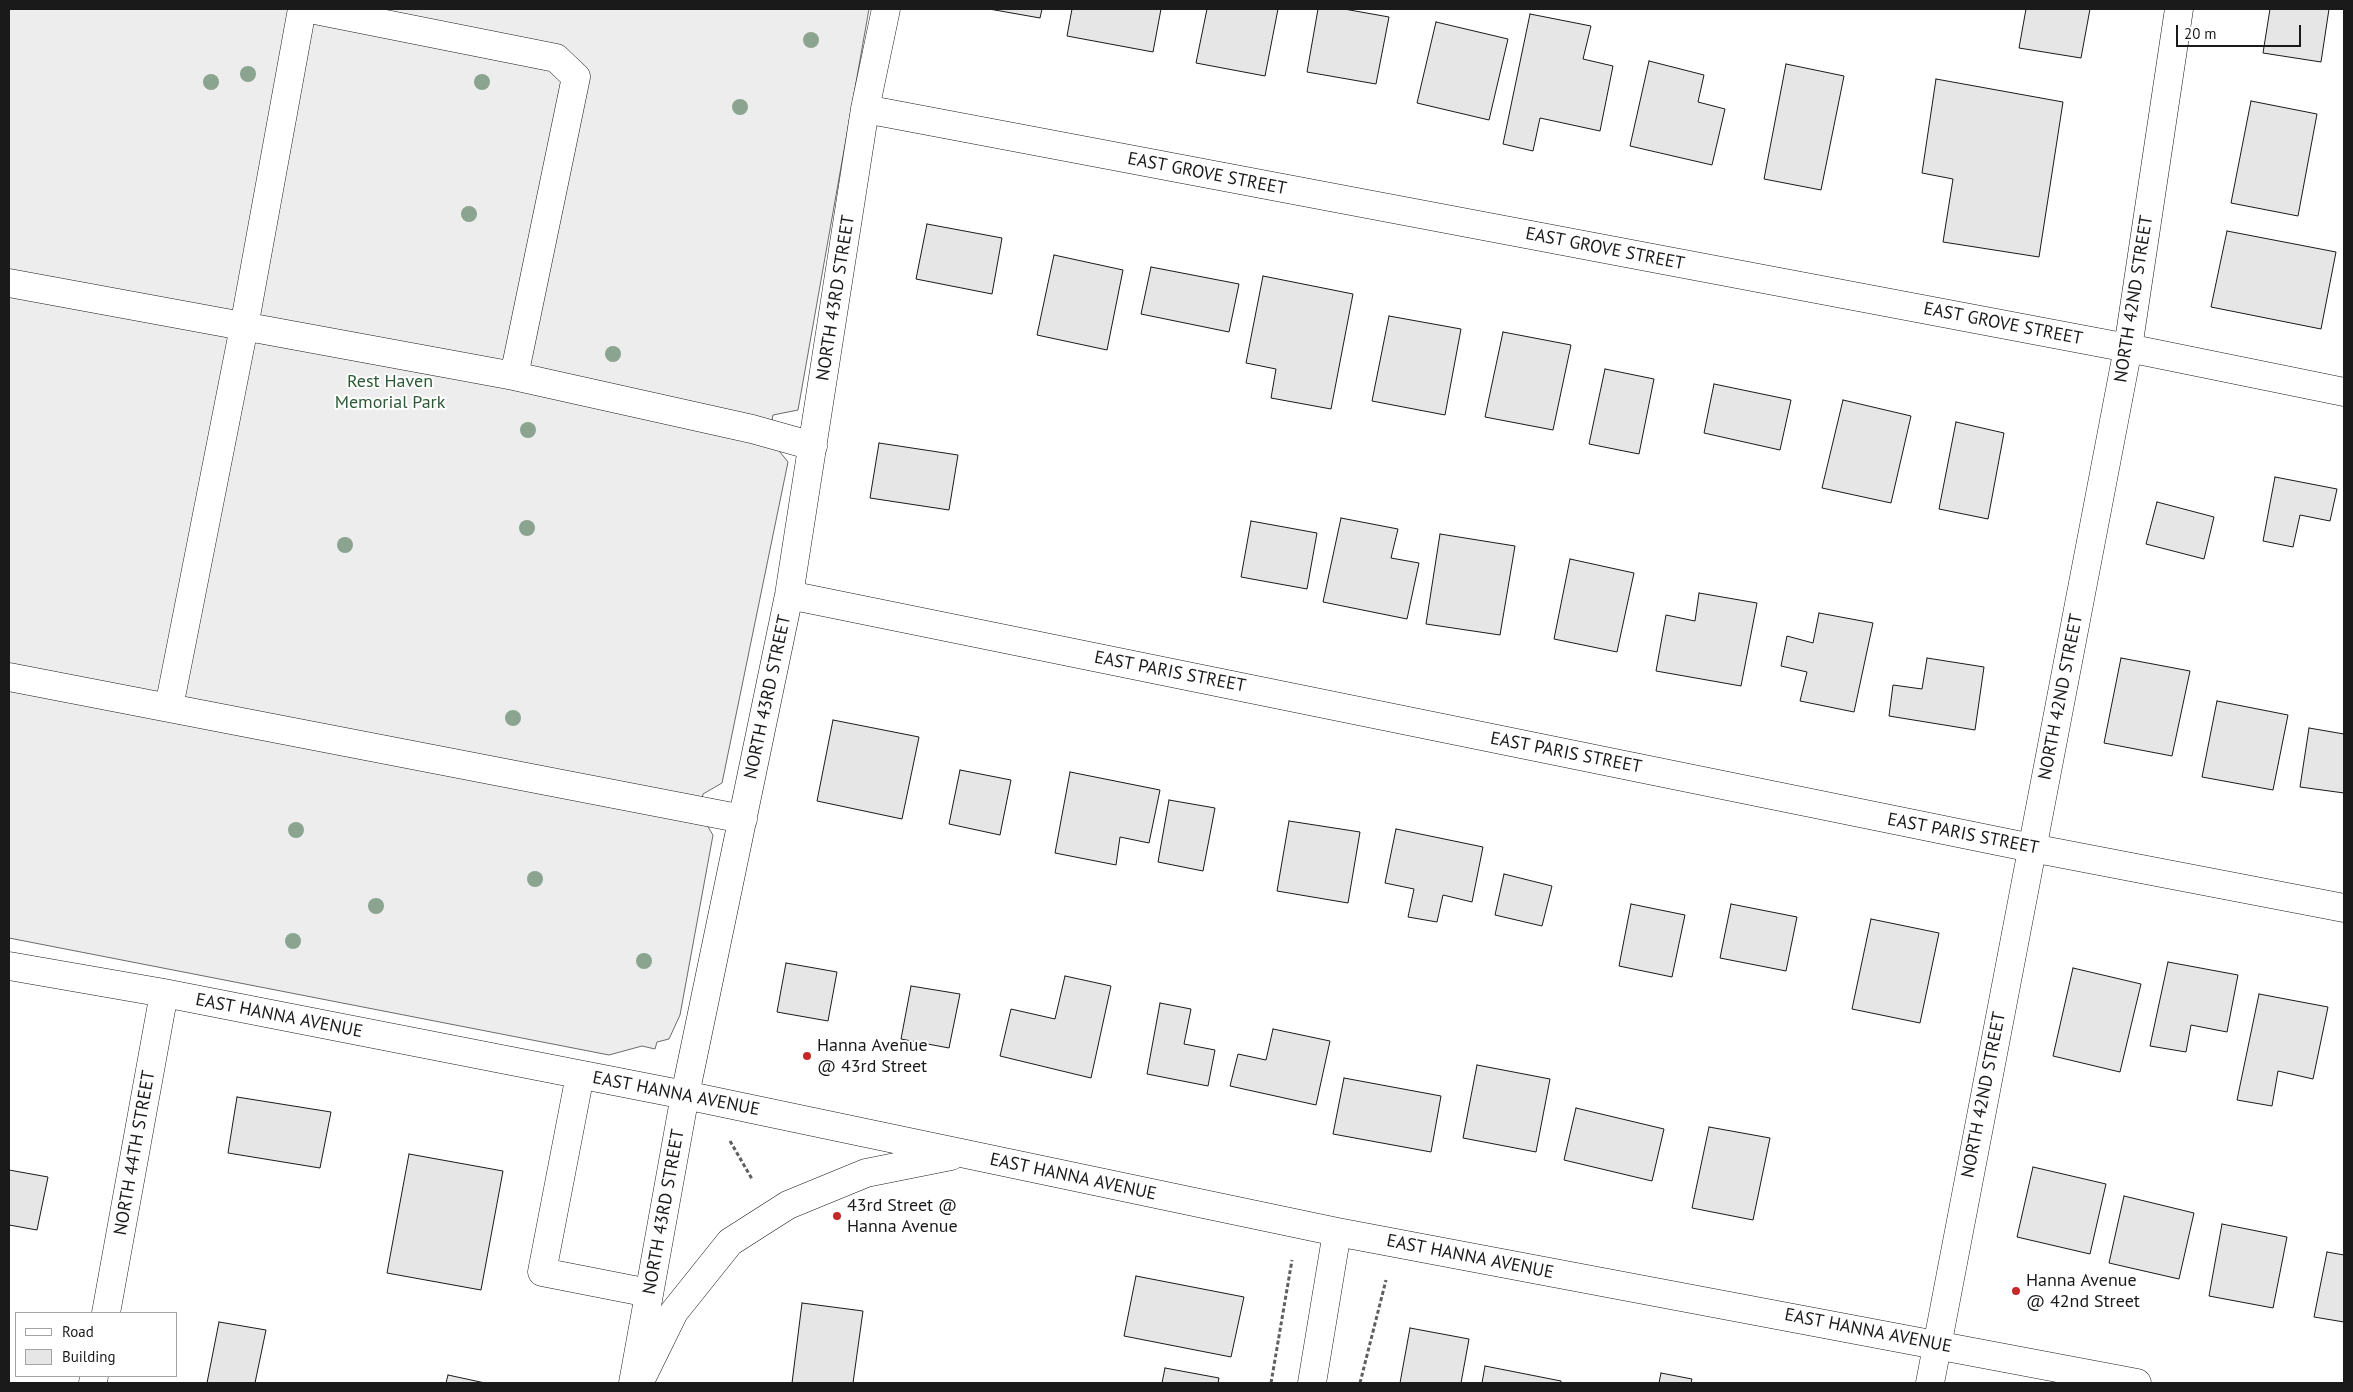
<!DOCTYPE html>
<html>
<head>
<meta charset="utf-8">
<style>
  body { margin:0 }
  #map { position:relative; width:2353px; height:1392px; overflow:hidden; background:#fff; font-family:"PT Sans",sans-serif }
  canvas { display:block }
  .frame { position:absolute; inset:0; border:10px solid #1a1a1a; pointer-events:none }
  .legend { position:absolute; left:15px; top:1312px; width:162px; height:65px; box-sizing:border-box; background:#fff; border:1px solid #a3a3a3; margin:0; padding:6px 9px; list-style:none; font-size:15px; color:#1a1a1a }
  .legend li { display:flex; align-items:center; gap:10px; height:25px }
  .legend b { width:25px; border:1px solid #a3a3a3 }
  .scale { position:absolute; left:2176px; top:25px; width:125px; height:22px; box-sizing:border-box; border:2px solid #1a1a1a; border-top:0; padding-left:6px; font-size:15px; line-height:18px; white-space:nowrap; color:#1a1a1a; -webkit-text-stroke:4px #fff; paint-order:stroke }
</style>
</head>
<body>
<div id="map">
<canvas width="2353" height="1392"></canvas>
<div class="frame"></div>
<ul class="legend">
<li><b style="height:6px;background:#fff"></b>Road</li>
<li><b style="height:14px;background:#e6e6e6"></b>Building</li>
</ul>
<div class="scale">20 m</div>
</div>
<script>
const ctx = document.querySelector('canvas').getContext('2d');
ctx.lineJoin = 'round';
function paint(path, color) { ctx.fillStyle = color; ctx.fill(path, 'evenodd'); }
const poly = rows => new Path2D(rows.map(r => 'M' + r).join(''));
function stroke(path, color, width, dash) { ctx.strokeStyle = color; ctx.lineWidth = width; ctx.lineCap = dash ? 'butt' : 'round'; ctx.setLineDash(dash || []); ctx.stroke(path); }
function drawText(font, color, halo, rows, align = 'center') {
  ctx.font = font + ' "PT Sans",sans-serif'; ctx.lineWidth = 4; ctx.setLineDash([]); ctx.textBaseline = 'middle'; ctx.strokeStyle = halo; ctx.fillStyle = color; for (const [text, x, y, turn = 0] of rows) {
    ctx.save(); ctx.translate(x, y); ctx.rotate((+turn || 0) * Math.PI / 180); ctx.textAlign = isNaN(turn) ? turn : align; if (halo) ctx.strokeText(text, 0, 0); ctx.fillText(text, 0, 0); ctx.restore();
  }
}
const built = poly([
  [9,9,869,9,798,410,773,415,768,445,776,447,788,462,722,783,703,794,698,821,705,822,713,835,680,1015,669,1039,657,1042,655,1049,642,1046,609,1055,9,938,9,9]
]);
paint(built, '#ededed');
stroke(built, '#6a6a6a', 1);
const building = poly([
  [989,9,1042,9,1040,18,989,9],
  [1072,9,1161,9,1153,52,1067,36,1072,9],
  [1207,9,1278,9,1265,76,1196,63,1207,9],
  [1318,9,1344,9,1389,17,1376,84,1307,72,1318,9],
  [2026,9,2090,9,2081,58,2019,48,2026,9],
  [2270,9,2329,9,2321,62,2263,53,2270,9],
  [1530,14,1591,26,1583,59,1613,66,1600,131,1540,118,1533,151,1503,144,1530,14],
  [1436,22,1508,39,1489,120,1417,103,1436,22],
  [1649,61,1704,75,1698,102,1725,109,1712,165,1630,146,1649,61],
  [1786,64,1844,76,1821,190,1764,179,1786,64],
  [1936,79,2063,102,2039,257,1943,242,1953,179,1922,173,1936,79],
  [2251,101,2317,114,2298,216,2231,203,2251,101],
  [927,224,1002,238,992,294,916,279,927,224],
  [2227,231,2336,252,2321,329,2211,307,2227,231],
  [1054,255,1123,270,1107,350,1037,335,1054,255],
  [1151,267,1239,284,1229,332,1141,314,1151,267],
  [1263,276,1353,294,1331,409,1271,398,1276,369,1246,363,1263,276],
  [1389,316,1461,329,1445,415,1372,401,1389,316],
  [1503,332,1571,345,1553,430,1485,417,1503,332],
  [1605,369,1654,379,1639,454,1589,444,1605,369],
  [1714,384,1791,400,1780,450,1704,433,1714,384],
  [1843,400,1911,416,1891,503,1822,488,1843,400],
  [1956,422,2004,433,1988,519,1939,509,1956,422],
  [879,443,958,455,949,510,870,498,879,443],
  [2275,477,2337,489,2330,521,2300,515,2293,547,2263,541,2275,477],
  [2157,502,2214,517,2204,559,2146,544,2157,502],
  [1341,518,1398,529,1391,558,1419,563,1407,619,1323,602,1341,518],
  [1251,521,1317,533,1307,589,1241,577,1251,521],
  [1440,534,1515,546,1500,635,1426,624,1440,534],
  [1570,559,1634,573,1617,652,1554,639,1570,559],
  [1699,593,1757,603,1741,686,1656,671,1666,615,1695,621,1699,593],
  [1819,613,1873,623,1854,712,1800,701,1807,672,1781,666,1787,636,1813,643,1819,613],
  [1927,658,1984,667,1975,730,1889,716,1893,685,1922,689,1927,658],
  [2121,658,2190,671,2172,756,2104,743,2121,658],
  [2217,701,2288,715,2273,790,2202,777,2217,701],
  [833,720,919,737,902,819,817,801,833,720],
  [2309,728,2344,734,2344,793,2300,787,2309,728],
  [960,770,1011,780,1000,835,949,824,960,770],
  [1070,772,1160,790,1149,843,1120,837,1116,865,1055,853,1070,772],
  [1169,800,1215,808,1203,871,1158,862,1169,800],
  [1289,821,1360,832,1348,903,1277,891,1289,821],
  [1396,829,1483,847,1472,902,1443,895,1437,922,1408,917,1414,889,1385,883,1396,829],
  [1504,874,1552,886,1542,926,1495,915,1504,874],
  [1631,904,1685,915,1672,977,1619,966,1631,904],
  [1731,904,1797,917,1786,971,1720,958,1731,904],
  [1871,919,1939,933,1920,1023,1852,1009,1871,919],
  [2168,962,2238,975,2227,1032,2191,1025,2186,1052,2150,1046,2168,962],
  [786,963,837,972,828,1021,777,1012,786,963],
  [2073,968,2141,984,2120,1072,2053,1056,2073,968],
  [1065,976,1111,986,1091,1078,1000,1056,1011,1009,1055,1019,1065,976],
  [911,986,960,994,949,1048,901,1039,911,986],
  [2259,994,2328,1007,2313,1079,2278,1071,2272,1106,2237,1100,2259,994],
  [1160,1003,1191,1009,1184,1044,1215,1050,1208,1086,1147,1074,1160,1003],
  [1273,1029,1330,1041,1316,1105,1230,1086,1238,1054,1266,1060,1273,1029],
  [1477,1065,1550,1079,1536,1152,1463,1138,1477,1065],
  [1344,1078,1441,1096,1431,1152,1333,1134,1344,1078],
  [237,1097,331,1112,320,1168,228,1153,237,1097],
  [1576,1108,1664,1129,1652,1181,1564,1160,1576,1108],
  [1709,1127,1770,1138,1753,1220,1692,1208,1709,1127],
  [409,1154,503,1171,481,1290,387,1273,409,1154],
  [2033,1167,2106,1184,2090,1254,2017,1237,2033,1167],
  [9,1170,48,1177,37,1230,9,1225,9,1170],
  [2124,1196,2194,1213,2179,1279,2109,1263,2124,1196],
  [2222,1224,2287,1237,2273,1308,2209,1296,2222,1224],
  [2327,1252,2344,1255,2344,1322,2314,1317,2327,1252],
  [1136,1276,1244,1297,1231,1357,1124,1336,1136,1276],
  [802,1303,863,1311,853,1383,792,1383,802,1303],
  [219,1322,266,1330,255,1383,207,1383,219,1322],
  [1410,1328,1469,1339,1461,1383,1400,1383,1410,1328],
  [1485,1366,1561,1381,1561,1383,1482,1383,1485,1366],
  [1165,1368,1219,1378,1218,1383,1162,1383,1165,1368],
  [1661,1373,1692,1379,1691,1383,1659,1383,1661,1373],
  [448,1375,485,1383,446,1383,448,1375]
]);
paint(building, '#e6e6e6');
stroke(building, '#1a1a1a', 1);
const minor = poly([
  [310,9,556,58,576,77,514,376],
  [865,109,2128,348,2344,392],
  [9,283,514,376,752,429,813,446],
  [789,595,2032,848,2344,908],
  [9,677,743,819],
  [169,707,244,327,302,9],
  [9,966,164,993,685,1095,1337,1232,2137,1383],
  [580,1075,542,1272,649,1293],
  [106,1313,164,993],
  [643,1375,674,1312,730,1242,788,1205,866,1173,951,1156],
  [93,1383,94,1376],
  [633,1383,685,1095,789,595,865,109,886,9],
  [1312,1383,1337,1232],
  [1930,1383,2128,348,2179,9]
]);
stroke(minor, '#1a1a1a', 29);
stroke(poly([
  [730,1141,752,1179],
  [1271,1383,1292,1260],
  [1360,1383,1386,1280]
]), '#5f5f5f', 3, [4, 2.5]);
stroke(minor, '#fff', 28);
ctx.fillStyle = '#8aa48f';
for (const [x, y] of [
  [811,40],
  [248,74],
  [211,82],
  [482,82],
  [740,107],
  [469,214],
  [613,354],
  [528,430],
  [527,528],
  [345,545],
  [513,718],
  [296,830],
  [535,879],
  [376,906],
  [293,941],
  [644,961]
]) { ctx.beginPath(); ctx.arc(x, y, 8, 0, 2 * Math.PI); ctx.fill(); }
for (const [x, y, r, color] of [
  [807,1056,5,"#c62828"],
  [837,1216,5,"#c62828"],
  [2016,1291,5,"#c62828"]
]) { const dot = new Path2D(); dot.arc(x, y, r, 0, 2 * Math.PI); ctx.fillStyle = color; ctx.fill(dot); stroke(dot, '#fff', 2); }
drawText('18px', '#1a1a1a', '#fff', [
  ["EAST GROVE STREET",1207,174,11],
  ["EAST GROVE STREET",1605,249,11],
  ["NORTH 43RD STREET",836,298,-81],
  ["NORTH 42ND STREET",2134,299,-81],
  ["EAST GROVE STREET",2003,324,11],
  ["EAST PARIS STREET",1170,672,11],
  ["NORTH 43RD STREET",768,697,-78],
  ["NORTH 42ND STREET",2061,697,-79],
  ["EAST PARIS STREET",1566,753,11],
  ["EAST PARIS STREET",1963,834,11],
  ["EAST HANNA AVENUE",279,1016,11],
  ["EAST HANNA AVENUE",676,1094,11],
  ["NORTH 42ND STREET",1984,1095,-79],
  ["NORTH 44TH STREET",135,1153,-80],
  ["EAST HANNA AVENUE",1073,1177,12],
  ["NORTH 43RD STREET",664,1212,-80],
  ["EAST HANNA AVENUE",1470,1257,11],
  ["EAST HANNA AVENUE",1868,1331,11]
]);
drawText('18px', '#2b5a34', '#fff', [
  ["Rest Haven",390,382],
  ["Memorial Park",390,403]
]);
drawText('18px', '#1a1a1a', '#fff', [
  ["Hanna Avenue",817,1046],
  ["@ 43rd Street",817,1067],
  ["43rd Street @",847,1206],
  ["Hanna Avenue",847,1227],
  ["Hanna Avenue",2026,1281],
  ["@ 42nd Street",2026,1302]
], 'left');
</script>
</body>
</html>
